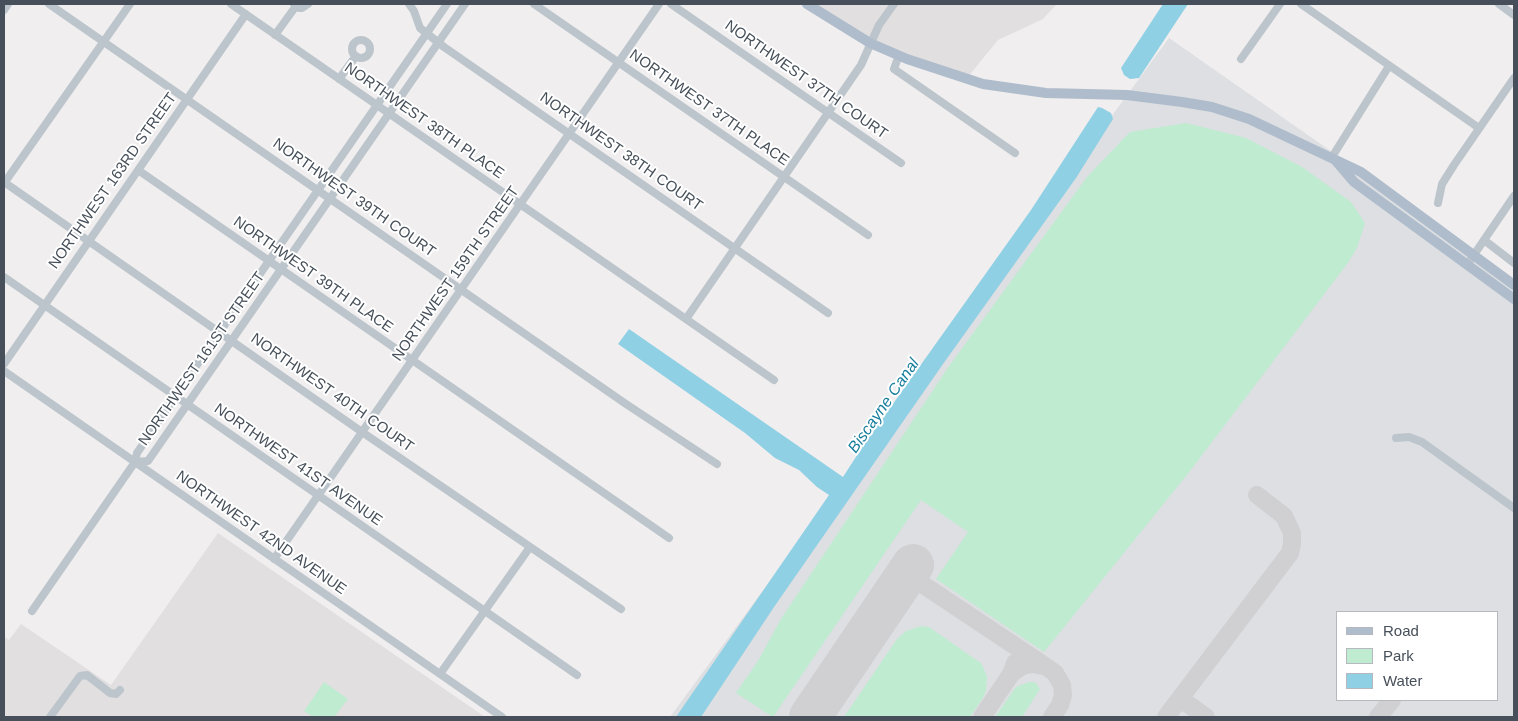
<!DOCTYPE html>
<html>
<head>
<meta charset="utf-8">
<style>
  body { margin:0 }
  #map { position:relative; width:1518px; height:721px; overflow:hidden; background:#f0eeee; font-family:Arial,sans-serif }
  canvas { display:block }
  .frame { position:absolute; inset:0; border:5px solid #47505a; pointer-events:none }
  .legend { position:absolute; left:1336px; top:611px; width:162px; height:90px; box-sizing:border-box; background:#fff; border:1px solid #b5b9bd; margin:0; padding:6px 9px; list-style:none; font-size:15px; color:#47505a }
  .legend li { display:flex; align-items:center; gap:10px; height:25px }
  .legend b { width:25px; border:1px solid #b5b9bd }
</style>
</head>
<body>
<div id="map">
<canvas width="1518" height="721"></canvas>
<div class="frame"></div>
<ul class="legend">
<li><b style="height:6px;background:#afbccb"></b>Road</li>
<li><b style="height:14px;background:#bfebd1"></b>Park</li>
<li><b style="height:14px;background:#8fd0e5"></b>Water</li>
</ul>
</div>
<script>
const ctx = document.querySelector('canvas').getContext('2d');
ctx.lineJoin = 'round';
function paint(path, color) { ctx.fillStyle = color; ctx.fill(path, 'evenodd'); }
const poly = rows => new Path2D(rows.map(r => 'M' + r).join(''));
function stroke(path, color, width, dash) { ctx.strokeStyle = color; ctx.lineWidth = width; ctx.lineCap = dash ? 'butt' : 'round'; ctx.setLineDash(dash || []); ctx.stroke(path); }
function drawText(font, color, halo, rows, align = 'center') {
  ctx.font = font + ' Arial,sans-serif'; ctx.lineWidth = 4; ctx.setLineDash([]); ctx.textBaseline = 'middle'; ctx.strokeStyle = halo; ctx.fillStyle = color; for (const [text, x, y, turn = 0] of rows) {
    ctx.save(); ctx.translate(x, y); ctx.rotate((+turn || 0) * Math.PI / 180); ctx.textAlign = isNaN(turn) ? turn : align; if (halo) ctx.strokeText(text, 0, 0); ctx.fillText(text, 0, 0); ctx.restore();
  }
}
paint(poly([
  [807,4,1057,4,1043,19,998,40,967,78,907,59],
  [218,533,485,717,4,717,4,637,9,640,21,624,111,685]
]), '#e1dfdf');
paint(poly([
  [1169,38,1514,279,1514,717,670,717],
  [1337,612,1497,612,1497,700,1337,700]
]), '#dddfe2');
paint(poly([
  [1186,123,1246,138,1302,167,1351,202,1365,223,1357,248,1347,264,1190,471,1044,652,936,579,968,532,921,500,773,717,736,693,758,661,781,619,947,369,1087,177,1130,132],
  [921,626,929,627,972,657,981,663,984,669,987,677,986,690,984,696,970,717,844,717,897,639,906,631],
  [324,682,348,699,334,717,313,717,304,711],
  [1029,682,1035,682,1040,689,1022,717,995,717,1016,687]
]), '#bfebd1');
paint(poly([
  [1163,4,1188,4,1139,78,1130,79,1124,75,1121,68],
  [1098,107,1102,108,1111,113,1113,119,1076,178,943,364,774,607,701,717,676,717,829,495,817,487,799,470,775,458,745,433,618,344,629,329,843,477,863,446,1031,210]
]), '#8fd0e5');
stroke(poly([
  [907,574,1045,666],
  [1011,674,1022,666,1033,664,1045,666,1055,673,1062,685,1063,695,1060,705,1052,717],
  [1178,703,1185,702,1206,717],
  [982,717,1011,674,1015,663],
  [1166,717,1290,553,1292,544,1292,533,1284,516,1257,495],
  [1378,717,1392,700]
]), '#d0d0d3', 18);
stroke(poly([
  [810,717,913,565]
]), '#d0d0d3', 42);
stroke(poly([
  [49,4,626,404,717,464],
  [231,4,774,380],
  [294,4,299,8,302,8,308,4],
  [409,4,414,11,420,28,444,47,828,313],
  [534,4,868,235],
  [671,4,901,163],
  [1301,4,1479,128],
  [1499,4,1514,15],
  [4,10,8,4],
  [275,35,296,6],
  '352 49a9 9 0 1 1 18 0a9 9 0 1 1-18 0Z',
  [899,55,894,69,1015,153],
  [1241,59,1280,4],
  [339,79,356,56],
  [1332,157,1389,66],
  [138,170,669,538],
  [4,182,362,432,621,609],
  [5,182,130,4],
  [1438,203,1442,184,1454,165,1514,78],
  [1484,240,1514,263],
  [1467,265,1514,196],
  [4,277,577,675],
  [686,319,861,65,879,25,894,4],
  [4,364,246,14],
  [4,371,502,717],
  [1396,438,1409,437,1422,442,1514,508],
  [135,462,148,461,157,448,465,4],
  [274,559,659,4],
  [32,611,135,462,137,453,183,385,447,4],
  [440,674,530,547],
  [50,717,80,676,87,675,110,693,116,694,120,690]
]), '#bdc5cc', 8);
stroke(poly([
  [807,4,870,43,907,59,983,84,1046,93,1127,95,1182,102,1212,107,1249,119,1361,172,1514,285],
  [1336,161,1354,182,1514,299]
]), '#afbccb', 10);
drawText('15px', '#47505a', '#fff', [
  ["NORTHWEST 37TH COURT",806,80,35],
  ["NORTHWEST 37TH PLACE",709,108,35],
  ["NORTHWEST 38TH PLACE",424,121,35],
  ["NORTHWEST 38TH COURT",621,152,35],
  ["NORTHWEST 163RD STREET",113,181,-55],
  ["NORTHWEST 39TH COURT",354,198,35],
  ["NORTHWEST 159TH STREET",456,274,-55],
  ["NORTHWEST 39TH PLACE",313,275,35],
  ["NORTHWEST 161ST STREET",202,359,-55],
  ["NORTHWEST 40TH COURT",332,393,35],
  ["NORTHWEST 41ST AVENUE",298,465,35],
  ["NORTHWEST 42ND AVENUE",261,533,35]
]);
drawText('italic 16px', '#177d9d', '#fff', [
  ["Biscayne Canal",884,406,-55]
]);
</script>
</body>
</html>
